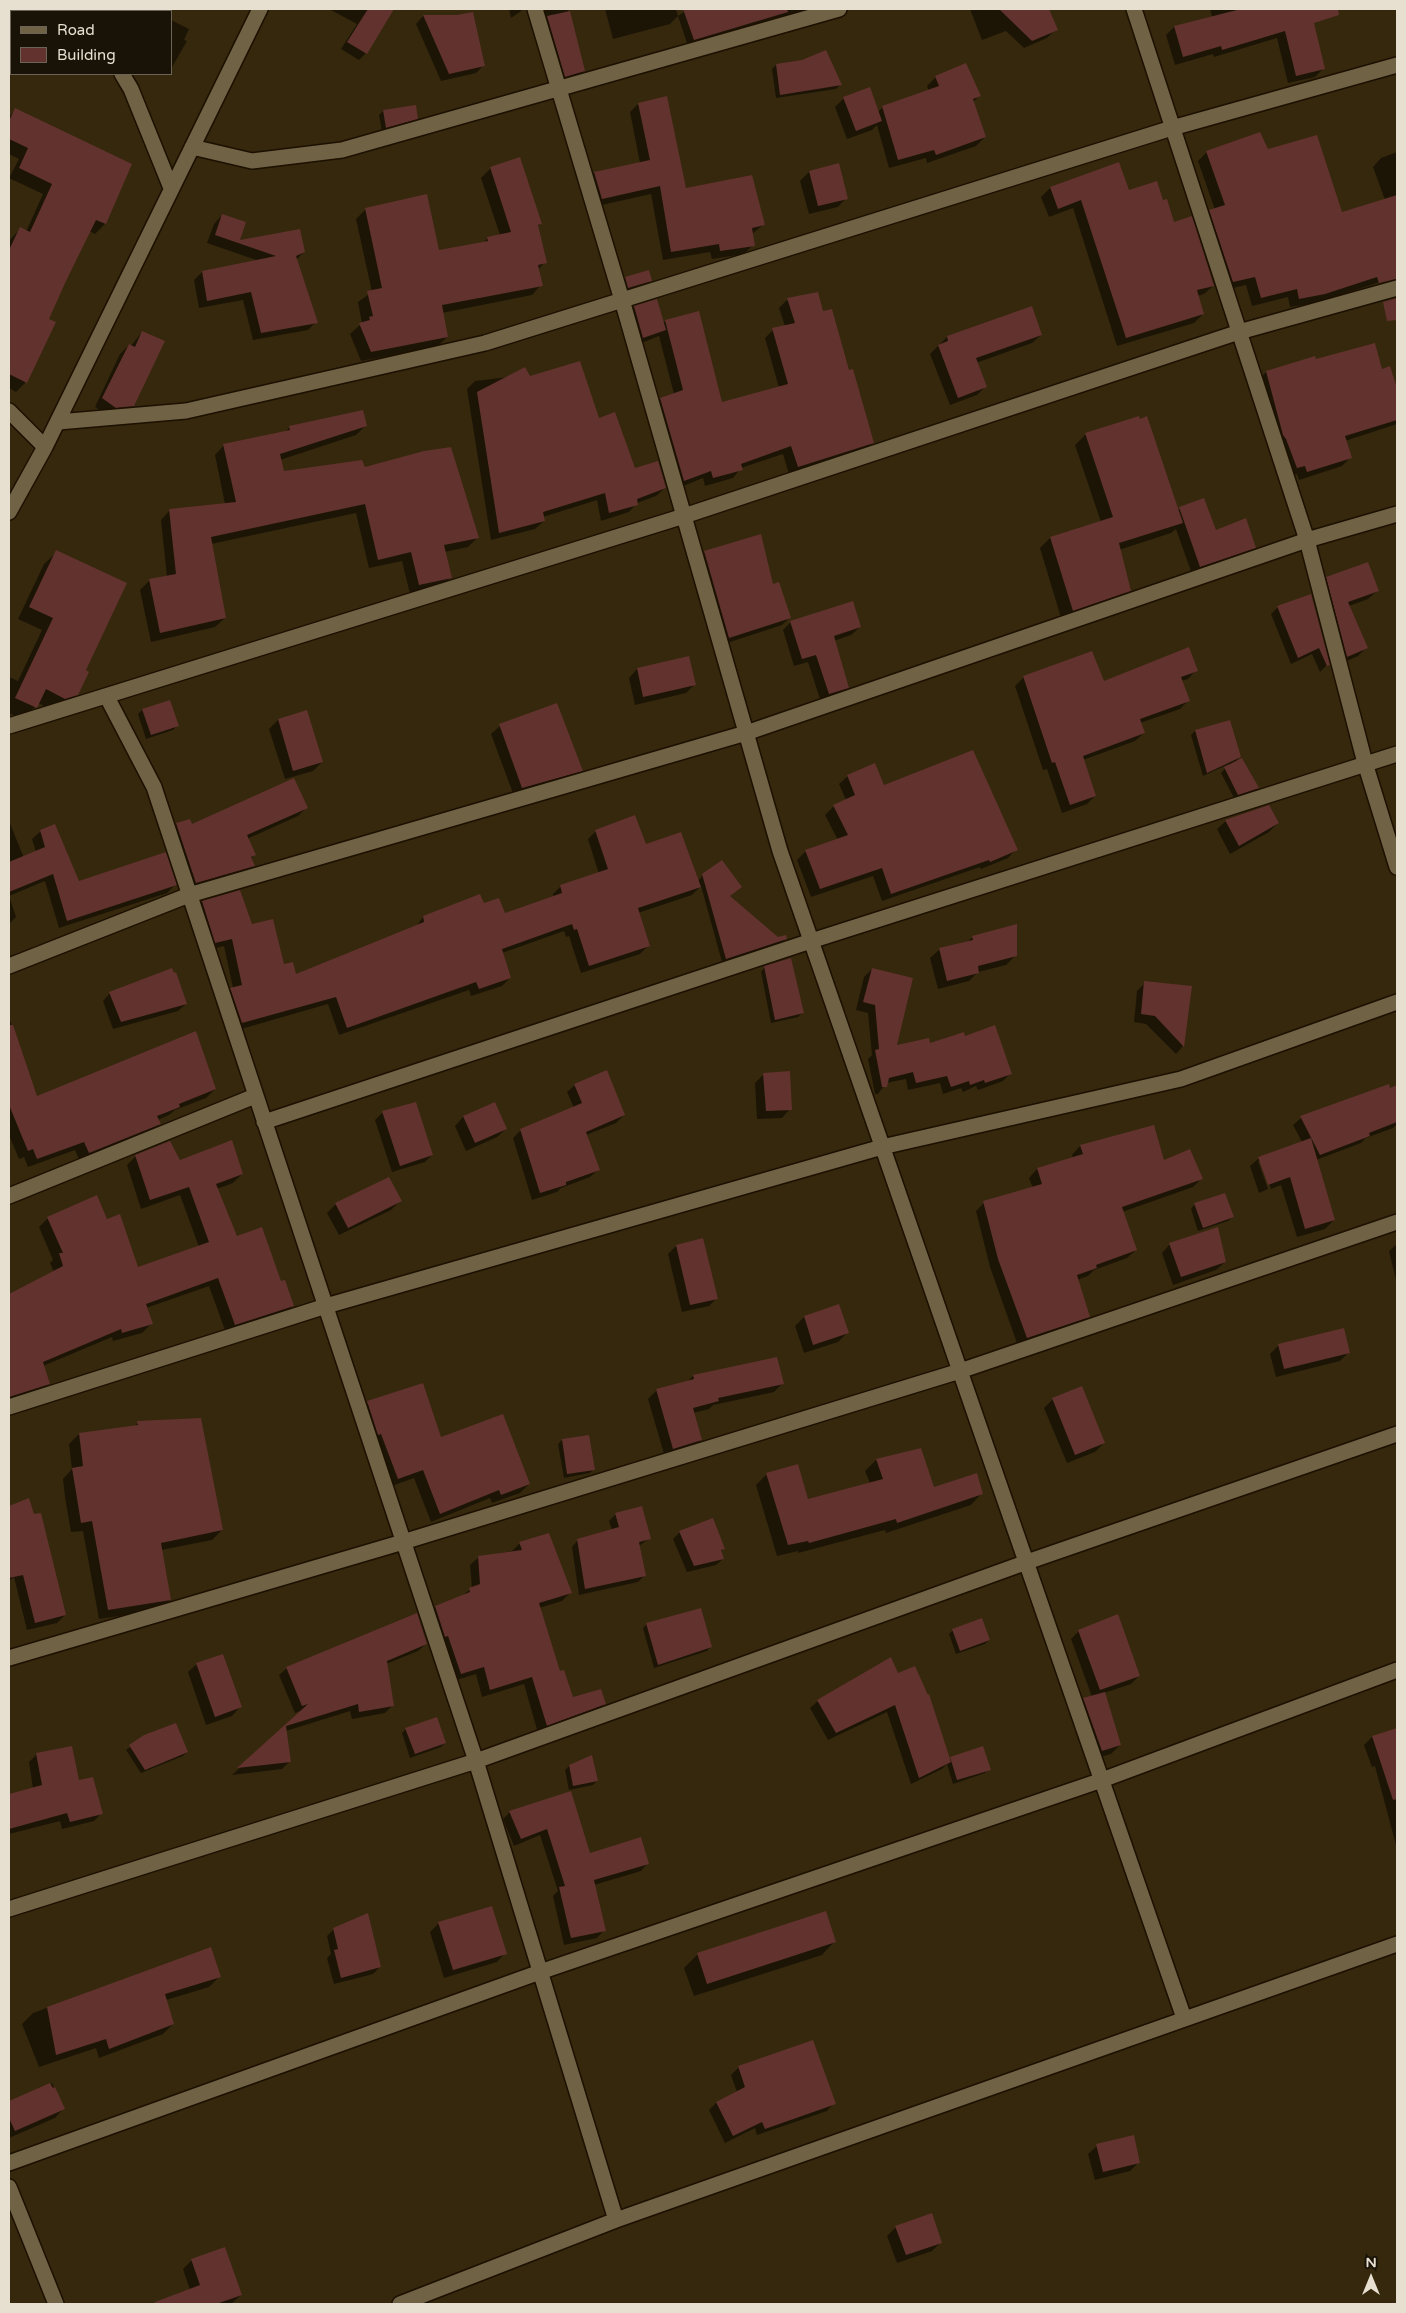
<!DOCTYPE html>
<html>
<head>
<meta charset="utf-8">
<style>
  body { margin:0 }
  #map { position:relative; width:1406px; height:2313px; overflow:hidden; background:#35280c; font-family:"Varela Round",sans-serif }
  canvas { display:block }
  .frame { position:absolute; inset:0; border:10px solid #e7dfcf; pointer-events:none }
  .legend { position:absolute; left:10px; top:10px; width:162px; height:65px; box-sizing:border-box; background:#181207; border:1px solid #6b6457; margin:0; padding:6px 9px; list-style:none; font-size:15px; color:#e7dfcf }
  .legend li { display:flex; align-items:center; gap:10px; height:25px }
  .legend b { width:25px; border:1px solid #6b6457 }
  .north { position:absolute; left:1346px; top:2253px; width:50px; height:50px; -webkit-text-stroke:4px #181207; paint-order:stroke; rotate:0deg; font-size:14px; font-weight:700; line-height:20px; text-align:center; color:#e7dfcf }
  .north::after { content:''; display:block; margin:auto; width:18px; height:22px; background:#e7dfcf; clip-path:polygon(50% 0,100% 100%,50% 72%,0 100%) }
</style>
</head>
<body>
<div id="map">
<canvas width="1406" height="2313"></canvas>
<div class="frame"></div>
<ul class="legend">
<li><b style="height:6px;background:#706245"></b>Road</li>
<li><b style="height:14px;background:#62322e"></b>Building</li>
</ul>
<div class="north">N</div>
</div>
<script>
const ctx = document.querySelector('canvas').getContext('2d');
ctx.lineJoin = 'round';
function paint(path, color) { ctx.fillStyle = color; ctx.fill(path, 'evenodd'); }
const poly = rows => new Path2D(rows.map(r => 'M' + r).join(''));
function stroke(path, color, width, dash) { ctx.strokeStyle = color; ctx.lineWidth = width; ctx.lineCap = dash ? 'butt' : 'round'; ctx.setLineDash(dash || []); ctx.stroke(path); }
paint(poly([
  [329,9,393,9,366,53,359,60,341,49,357,24],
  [509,9,524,9,511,18],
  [526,9,568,9,584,71,575,79,557,85,535,11],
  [605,9,676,9,678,16,688,9,809,9,688,46,678,16,670,24,613,39],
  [970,9,1046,9,1055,30,1047,38,1024,48,1006,31,982,40],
  [1210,9,1338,9,1311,16,1323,69,1315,77,1288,83,1277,38,1214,57,1213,54,1175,65,1166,35,1174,27,1212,17],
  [423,16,457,16,484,65,476,73,441,81,416,24],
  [171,20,189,29,184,40,187,41,171,69],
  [776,65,840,85,836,89,776,98,772,69],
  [936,77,979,96,973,102,985,137,976,146,927,163,926,158,889,168,877,125,872,130,847,139,835,107,844,98,877,113,883,107,929,91,927,86],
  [638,104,685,189,764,224,752,234,753,245,744,254,712,259,710,252,663,260,651,194,593,207,586,181,594,173,640,163,630,112],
  [15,110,105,224,95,234,89,231,47,319,26,382,16,392,9,388,9,241,20,229,26,232,43,194,9,178,19,159,9,154,9,117],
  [383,111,417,118,413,122,382,131,379,115],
  [1267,151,1341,214,1385,200,1373,167,1381,158,1397,152,1397,240,1394,241,1397,265,1377,283,1315,303,1290,307,1288,297,1252,306,1246,285,1224,290,1201,220,1215,210,1198,161,1207,152],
  [1118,164,1129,192,1162,202,1173,224,1213,286,1204,294,1197,296,1203,314,1194,323,1117,346,1073,208,1049,217,1041,197,1050,188],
  [838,165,846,198,838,207,809,214,800,181,809,172],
  [491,168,541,224,537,227,545,262,538,270,541,285,532,295,442,313,447,337,437,347,361,361,350,334,362,323,358,302,372,292,356,219,366,209,438,252,482,244,488,238,500,235,481,178],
  [222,215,238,242,304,252,296,260,316,322,308,330,253,340,243,300,199,308,194,280,202,272,259,261,207,243,214,224],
  [625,278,651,280,647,285,624,292,621,282],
  [817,293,822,312,848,372,872,443,864,451,789,474,783,454,741,468,733,478,705,486,703,478,676,489,652,407,660,399,674,394,659,336,634,346,625,316,634,307,657,300,663,323,666,321,721,404,779,388,765,338,773,330,785,326,779,308,787,300],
  [142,332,133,405,124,414,99,412,100,410,95,407,120,354,129,345,131,346],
  [1041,335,1032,343,976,363,985,387,977,395,950,405,930,354,947,337],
  [1314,357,1315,361,1381,370,1389,367,1397,392,1397,424,1345,441,1350,458,1342,466,1299,480,1297,474,1289,476,1258,381,1266,372],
  [509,377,529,378,598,420,635,470,665,488,656,496,637,503,629,512,601,521,597,500,543,517,544,521,535,529,491,540,467,389,475,381],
  [366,425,356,435,280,460,283,472,478,537,468,547,444,552,450,578,441,587,410,594,402,561,369,568,356,513,211,544,225,618,215,627,151,642,140,590,149,581,167,577,161,520,170,510,225,504,215,455,224,445,284,433,290,427],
  [1086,434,1178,510,1204,500,1215,532,1254,547,1247,555,1192,574,1176,529,1171,533,1119,550,1129,590,1119,601,1062,621,1040,548,1050,538,1101,522,1075,445],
  [57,552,84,671,77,694,64,707,53,710,38,703,24,719,11,714,9,716,9,677,18,681,42,630,18,619,44,564],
  [704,552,772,585,789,618,782,625,721,645,697,560],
  [1327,578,1377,591,1368,599,1349,606,1367,647,1358,656,1338,665,1318,587],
  [1310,595,1328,664,1320,672,1312,654,1291,664,1271,614,1278,607],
  [791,622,860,627,851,635,834,641,848,687,840,695,821,702,808,662,794,666,783,630],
  [637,669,694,685,686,693,635,705,629,678],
  [1196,670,1188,679,1181,681,1188,701,1180,709,1140,723,1144,733,1135,741,1083,760,1095,796,1087,804,1062,813,1047,769,1043,770,1015,686,1024,677,1103,682],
  [169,701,177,726,173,730,146,739,138,714,142,710],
  [307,712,322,762,313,771,285,779,269,729,278,720],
  [1229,721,1240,757,1235,762,1258,788,1254,792,1234,798,1221,773,1229,764,1203,776,1191,735,1195,731],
  [500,726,582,770,574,778,514,796,491,734],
  [848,776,883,787,1016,849,1008,858,981,869,980,867,882,901,873,876,811,897,797,860,806,851,838,840,825,815,834,806,846,800,839,784],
  [306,808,298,816,247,839,255,854,251,859,254,866,245,874,187,891,168,833,176,824,191,826],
  [9,821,24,858,36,852,32,839,41,831,79,883,175,885,167,893,59,928,45,881,9,896,16,917,9,924],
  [1226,821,1278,823,1269,832,1230,854,1217,829],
  [596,831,645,845,698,881,703,875,778,938,785,939,781,943,722,962,701,886,692,895,638,913,648,946,640,954,581,973,569,936,566,937,564,931,502,953,510,978,502,986,471,996,469,990,339,1035,328,1004,234,1031,223,997,233,988,224,946,208,950,194,910,202,902,239,891,251,926,283,966,295,976,416,927,423,917,483,905,504,915,554,897,553,894,561,886,599,874,588,839],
  [973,937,1015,956,1006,965,978,972,969,981,938,989,930,958,939,950,967,942],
  [765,967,802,1013,798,1017,771,1023,761,972],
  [872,969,895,1047,929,1044,1010,1074,1003,1081,978,1090,976,1086,963,1092,961,1088,943,1094,940,1083,908,1090,906,1079,886,1083,878,1094,875,1094,868,1059,872,1055,868,1013,856,1010,864,977],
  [1145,983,1183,1046,1176,1054,1146,1024,1134,1022,1137,991],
  [110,993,186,1004,178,1011,113,1029,103,1001],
  [9,1017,36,1097,215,1089,206,1098,175,1110,169,1115,158,1120,160,1124,151,1133,80,1162,75,1150,28,1167,24,1157,19,1159,9,1135],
  [764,1074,790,1109,782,1118,757,1119,755,1083],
  [575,1085,624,1115,616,1123,586,1135,598,1170,590,1177,561,1188,557,1192,532,1200,513,1138,521,1130,574,1108,567,1092],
  [1388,1086,1390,1090,1397,1086,1397,1124,1393,1128,1366,1138,1361,1143,1316,1160,1334,1220,1325,1229,1297,1237,1281,1185,1271,1189,1261,1161,1258,1161,1268,1189,1259,1193,1250,1166,1259,1158,1302,1142,1293,1125,1301,1118],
  [415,1103,432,1155,425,1162,392,1172,375,1120,382,1113],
  [495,1104,506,1129,497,1137,466,1151,455,1126,463,1117],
  [1154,1127,1163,1162,1201,1179,1193,1187,1122,1212,1136,1250,1127,1258,1094,1270,1088,1276,1077,1280,1089,1316,1081,1324,1018,1346,990,1267,976,1211,984,1203,1033,1188,1029,1178,1037,1169,1073,1158,1072,1155,1080,1146],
  [136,1156,180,1161,242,1174,233,1183,216,1189,236,1238,280,1283,293,1306,284,1315,226,1333,209,1286,146,1308,151,1324,142,1333,113,1341,112,1337,43,1366,49,1384,40,1393,9,1403,9,1334,11,1334,9,1330,9,1295,54,1272,50,1263,53,1260,39,1227,48,1218,106,1220,137,1269,199,1247,180,1195,141,1209,127,1165],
  [400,1201,391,1210,339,1235,327,1213,336,1204],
  [1195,1204,1232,1217,1228,1221,1198,1231,1191,1209],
  [702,1240,717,1298,709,1306,682,1312,668,1254,676,1246],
  [1170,1244,1225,1262,1216,1270,1173,1285,1162,1253],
  [1397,1244,1397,1284,1389,1251],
  [838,1306,847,1333,838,1342,804,1353,795,1326,804,1317],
  [1279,1345,1349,1352,1340,1361,1276,1377,1270,1354],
  [693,1376,782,1384,774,1392,713,1405,709,1409,693,1413,701,1440,692,1449,665,1457,648,1399,657,1390,688,1381],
  [1053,1399,1104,1443,1095,1452,1067,1463,1044,1408],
  [368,1403,440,1438,529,1484,520,1493,492,1503,490,1498,431,1522,414,1478,389,1487,359,1411],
  [138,1423,222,1530,212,1540,161,1550,170,1600,160,1610,99,1619,83,1531,71,1532,65,1497,63,1479,72,1469,69,1444,79,1434,134,1427],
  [562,1440,594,1469,590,1473,564,1478,558,1444],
  [876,1460,933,1489,982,1493,971,1505,886,1533,885,1530,798,1553,798,1551,777,1556,756,1485,767,1474,807,1500,870,1483,865,1471],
  [28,1500,65,1615,57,1623,27,1630,14,1577,9,1581,9,1507],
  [616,1514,650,1538,639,1546,645,1575,638,1582,579,1595,572,1547,578,1540,612,1530,609,1521],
  [680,1532,723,1549,720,1552,723,1559,716,1565,687,1572,673,1539],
  [520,1543,570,1593,562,1601,539,1608,559,1673,572,1699,604,1704,596,1712,538,1733,524,1684,482,1697,476,1674,453,1681,427,1615,435,1607,462,1596,472,1588,470,1565,479,1557,512,1551],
  [647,1624,711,1646,707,1651,654,1668,643,1628],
  [953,1630,989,1640,985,1644,956,1654,949,1634],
  [1079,1631,1139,1676,1131,1684,1104,1693,1120,1745,1111,1754,1093,1759,1075,1708,1084,1699,1092,1697,1071,1639],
  [426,1644,418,1651,386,1664,392,1706,385,1713,352,1719,350,1711,286,1731,290,1761,282,1769,232,1775,303,1710,295,1713,279,1675,287,1668],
  [197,1664,240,1707,232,1716,206,1725,188,1672],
  [898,1675,949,1760,951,1758,989,1769,985,1773,953,1784,947,1764,942,1769,911,1784,887,1712,828,1740,810,1708,818,1701],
  [406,1729,445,1743,441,1747,410,1758,402,1733],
  [1397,1729,1397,1849,1375,1766,1372,1767,1364,1745,1372,1737],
  [145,1737,187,1752,183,1756,141,1773,126,1750],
  [37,1754,78,1782,102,1813,94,1821,62,1829,60,1821,9,1834,9,1796,33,1789,29,1762],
  [569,1766,597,1781,593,1785,569,1790,565,1770],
  [570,1793,589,1855,648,1863,641,1871,594,1885,604,1930,597,1938,564,1945,553,1896,558,1891,540,1835,514,1846,503,1819,510,1812],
  [439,1923,505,1953,497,1962,444,1978,430,1932],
  [334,1929,380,1967,373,1974,334,1984,327,1958,331,1954,327,1936],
  [835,1941,822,1955,694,1996,684,1968,698,1954],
  [210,1948,219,1977,209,1987,166,2000,173,2024,163,2034,99,2058,96,2048,39,2067,22,2024,33,2013],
  [739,2067,834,2103,827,2111,757,2135,755,2128,725,2143,709,2110,716,2103,737,2092,731,2075],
  [52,2083,63,2109,55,2118,9,2138,9,2102],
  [1097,2146,1139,2162,1130,2171,1095,2180,1088,2154],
  [896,2227,941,2242,932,2251,897,2263,887,2236],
  [192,2260,241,2295,231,2304,159,2304,163,2300,190,2290,183,2269]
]), '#0007');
paint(poly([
  [368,9,394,9,367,54,347,42],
  [683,9,787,9,788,12,694,40],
  [999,9,1049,9,1058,30,1032,41],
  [1241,9,1338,9,1339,15,1314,23,1325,69,1296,76,1285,31,1222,50,1221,46,1183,57,1174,26],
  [570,11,585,71,565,77,547,16],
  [473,12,485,66,449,74,423,15,457,15],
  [826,50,842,85,780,95,776,64,802,60],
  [966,63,981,96,973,99,986,137,936,155,934,150,898,160,882,106,939,86,935,76],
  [870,87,882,121,856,131,843,97],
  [667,96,686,188,752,175,765,225,752,228,755,246,720,251,719,244,671,252,660,186,602,199,594,172,650,160,638,103],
  [416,105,418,119,386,128,383,110],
  [15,108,132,164,106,224,96,220,66,281,49,319,56,322,27,383,9,374,9,250,20,227,30,232,52,184,19,168,28,148,9,139,9,121],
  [1260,132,1268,149,1317,135,1342,212,1397,195,1397,279,1379,283,1377,277,1325,294,1299,299,1297,289,1261,298,1255,277,1233,282,1209,210,1225,205,1206,151],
  [520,157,542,224,538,225,547,263,538,265,543,286,442,305,448,337,371,352,359,323,370,320,369,317,373,316,367,291,382,288,365,208,427,194,439,250,488,241,487,237,511,232,490,167],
  [1119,162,1129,190,1157,181,1163,200,1167,199,1174,222,1192,216,1214,286,1197,290,1204,314,1126,338,1081,200,1058,209,1050,187],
  [839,163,848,199,818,206,809,171],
  [222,214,246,222,240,240,300,229,305,252,296,256,318,323,261,333,251,292,207,301,202,271,276,256,215,235],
  [649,270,652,281,628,288,625,277],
  [818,292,823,311,832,309,849,370,853,369,874,443,798,467,791,446,741,464,743,470,713,478,711,471,684,481,660,398,683,390,665,320,699,311,722,402,788,384,772,328,795,323,787,298],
  [1397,298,1397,320,1387,321,1383,302],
  [657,299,666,330,643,338,634,306],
  [1032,306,1042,335,976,358,987,387,958,398,938,345,948,341,947,336],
  [142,331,165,341,134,406,116,408,102,398,129,344,135,347],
  [1375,343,1382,369,1390,366,1397,388,1397,420,1345,436,1352,458,1307,472,1305,466,1297,468,1286,439,1283,435,1266,371,1315,356,1316,359],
  [580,361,599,418,615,412,635,468,658,461,666,488,637,499,638,505,609,513,605,493,543,512,545,521,499,533,477,392,525,367,530,376],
  [363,410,367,426,280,454,284,471,362,460,365,467,424,451,451,447,479,538,444,545,452,578,419,585,411,552,378,560,365,504,211,537,226,618,160,633,149,579,176,574,169,509,236,502,223,444,290,430,289,426],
  [1139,416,1140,419,1147,416,1183,523,1119,543,1131,591,1073,611,1050,537,1113,517,1085,433],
  [1204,498,1216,530,1246,518,1256,548,1200,567,1179,507],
  [761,534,773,584,779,582,791,618,729,638,704,551],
  [56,550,127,583,86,670,89,672,78,695,65,699,46,689,37,708,15,698,53,618,29,607],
  [1368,562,1379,591,1348,602,1368,648,1347,657,1326,577],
  [1311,594,1330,665,1327,666,1319,648,1298,658,1277,606],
  [853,601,861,627,834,636,849,688,829,694,816,655,802,659,790,621],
  [1189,647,1198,671,1181,677,1190,701,1140,719,1145,733,1083,756,1096,796,1070,805,1055,762,1052,763,1023,676,1092,651,1104,681],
  [689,656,696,685,643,697,637,668],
  [170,700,179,726,151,735,142,709],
  [557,703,583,771,522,788,499,724],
  [307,710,323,762,293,771,278,719],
  [1230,720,1241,757,1207,773,1195,730],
  [973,750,1018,850,990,862,989,860,891,894,882,868,820,889,805,850,848,835,833,805,855,795,847,775,875,763,884,785],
  [1242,758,1259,788,1238,795,1224,767],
  [294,778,308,808,247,835,256,855,251,857,255,866,196,883,176,823,190,819,192,824],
  [1269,805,1279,823,1239,846,1225,820],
  [635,815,646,844,681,832,701,887,638,908,650,946,589,966,577,929,574,930,572,924,502,949,511,978,479,989,476,982,347,1028,336,997,242,1023,230,988,242,985,232,939,215,943,202,901,240,890,252,924,273,919,284,964,293,962,296,974,424,922,423,916,480,894,484,903,499,898,505,913,562,893,560,885,608,869,595,830],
  [55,824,79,881,166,852,177,885,67,921,53,874,9,892,9,862,45,847,40,830],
  [722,860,742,887,730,896,778,937,786,935,787,939,726,959,702,874],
  [1017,924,1017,956,978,966,979,973,947,981,939,948,973,940,972,936],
  [791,958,804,1013,775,1020,764,966],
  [172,968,174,973,176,972,187,1004,121,1022,109,992],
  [872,968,913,978,897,1045,929,1038,930,1043,964,1032,965,1036,995,1025,1012,1074,985,1083,984,1080,970,1085,969,1081,951,1087,947,1076,916,1083,913,1072,889,1078,887,1087,882,1087,875,1050,879,1049,875,1005,863,1002],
  [1144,981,1192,986,1184,1047,1155,1016,1141,1014],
  [9,1025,13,1025,37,1096,196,1031,216,1089,179,1104,180,1107,157,1116,161,1124,89,1153,84,1142,37,1159,33,1149,28,1151,9,1105],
  [607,1070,625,1115,586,1132,600,1170,566,1182,566,1185,540,1193,520,1129,582,1103,574,1084],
  [790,1071,792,1110,766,1111,763,1073],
  [1389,1084,1390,1088,1397,1085,1397,1122,1369,1133,1370,1136,1320,1155,1300,1116],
  [416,1102,433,1155,400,1166,382,1111],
  [495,1102,507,1129,475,1143,463,1116],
  [1154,1125,1164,1160,1190,1149,1203,1179,1122,1207,1137,1250,1096,1265,1097,1268,1077,1275,1090,1317,1027,1338,998,1259,983,1201,1042,1184,1037,1168,1083,1154,1080,1145],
  [1311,1138,1335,1220,1305,1229,1290,1177,1268,1185,1258,1157],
  [232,1140,243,1174,216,1184,237,1236,262,1227,281,1281,285,1280,294,1306,235,1325,218,1278,146,1304,153,1324,122,1333,121,1329,43,1362,50,1384,9,1397,9,1294,63,1266,59,1253,63,1253,47,1217,97,1195,107,1219,120,1214,138,1267,209,1242,189,1187,150,1200,135,1155,170,1141,180,1160],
  [389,1177,402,1201,348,1228,335,1203],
  [1225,1193,1234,1217,1203,1228,1194,1203],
  [1218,1227,1226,1262,1181,1277,1169,1243],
  [703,1238,718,1299,690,1305,676,1245],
  [839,1304,849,1333,813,1345,804,1316],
  [1344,1328,1350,1353,1284,1369,1278,1344],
  [777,1357,784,1384,718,1398,719,1401,693,1408,702,1440,673,1449,656,1389,694,1379,693,1375],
  [423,1383,441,1437,503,1414,530,1484,501,1495,499,1490,440,1514,423,1470,398,1479,381,1434,378,1435,367,1401],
  [1082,1386,1105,1443,1075,1455,1052,1398],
  [201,1418,223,1530,161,1543,171,1600,108,1610,92,1521,81,1523,75,1486,72,1468,83,1466,79,1433,138,1425,137,1421],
  [589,1435,595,1470,567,1474,562,1439],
  [921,1448,934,1487,977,1473,983,1494,897,1523,896,1519,809,1543,808,1541,788,1545,766,1473,798,1464,808,1499,883,1479,876,1459],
  [29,1498,34,1514,41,1513,66,1615,35,1623,23,1575,9,1578,9,1506],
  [642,1506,651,1539,639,1542,646,1576,585,1589,577,1539,619,1527,615,1513],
  [713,1518,725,1549,721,1550,724,1559,694,1566,679,1531],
  [549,1533,572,1593,539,1603,560,1671,564,1670,573,1697,601,1689,606,1704,547,1726,532,1677,490,1690,484,1667,461,1674,448,1636,445,1637,435,1606,470,1592,469,1588,480,1584,478,1556,522,1550,519,1542],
  [701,1608,712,1647,658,1665,646,1623],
  [417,1613,427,1644,387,1661,394,1706,359,1712,358,1704,286,1726,291,1762,237,1768,308,1704,302,1706,286,1667],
  [1118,1614,1140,1676,1100,1690,1078,1630],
  [982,1618,990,1640,960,1651,952,1629],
  [223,1654,242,1707,215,1717,196,1663],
  [891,1657,898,1673,915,1666,928,1695,929,1694,951,1762,919,1778,895,1705,836,1733,817,1700],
  [1105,1692,1121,1745,1102,1751,1083,1698],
  [437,1717,446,1743,415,1754,405,1728],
  [176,1723,188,1752,145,1770,129,1745,144,1735],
  [1397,1728,1397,1799,1393,1800,1372,1736],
  [72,1746,79,1780,93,1777,103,1814,70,1822,67,1813,9,1829,9,1794,42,1785,36,1753],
  [983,1746,991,1770,957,1780,950,1757],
  [592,1755,598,1781,573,1786,569,1765],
  [571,1791,590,1853,641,1837,649,1864,594,1880,606,1931,571,1938,559,1887,565,1886,547,1829,521,1839,509,1811],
  [492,1906,507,1954,453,1970,438,1922],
  [826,1911,836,1942,707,1984,697,1953],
  [368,1913,381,1967,341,1978,334,1950,338,1949,333,1928],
  [211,1947,221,1977,165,1994,174,2024,109,2049,106,2039,56,2055,47,2007],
  [813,2040,836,2104,765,2129,762,2122,733,2136,716,2102,745,2087,738,2066],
  [50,2083,53,2088,55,2087,65,2109,15,2131,9,2118,9,2101],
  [1134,2135,1140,2163,1103,2172,1096,2144],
  [932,2213,942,2243,906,2255,895,2226],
  [225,2247,242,2295,216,2304,155,2304,155,2302,200,2285,191,2259]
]), '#62322e');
const street = poly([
  [69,9,73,11],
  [535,9,622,300,780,851,1184,2018],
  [1134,9,1307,540,1397,514],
  [122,74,131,89,171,188],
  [192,147,252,161,342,150,839,9],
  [9,411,45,447],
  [58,422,186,411,485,343,1172,128,1397,65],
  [9,512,45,447,260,9],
  [107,697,154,787,476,1761,616,2220],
  [9,726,684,516,1239,332,1397,288],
  [9,966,189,895,746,733,1307,540,1365,763,1397,867],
  [264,1122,811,941,1397,754],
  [9,1196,255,1096],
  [9,1407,326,1306,882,1147,1181,1079,1397,1002],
  [9,1658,403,1542,960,1371,1397,1222],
  [9,1909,476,1761,1027,1562,1397,1434],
  [9,2163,540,1972,1102,1780,1397,1670],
  [9,2187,56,2304],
  [400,2304,616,2220,1397,1944]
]);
stroke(street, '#1c1000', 18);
stroke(street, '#706245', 15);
</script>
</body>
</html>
